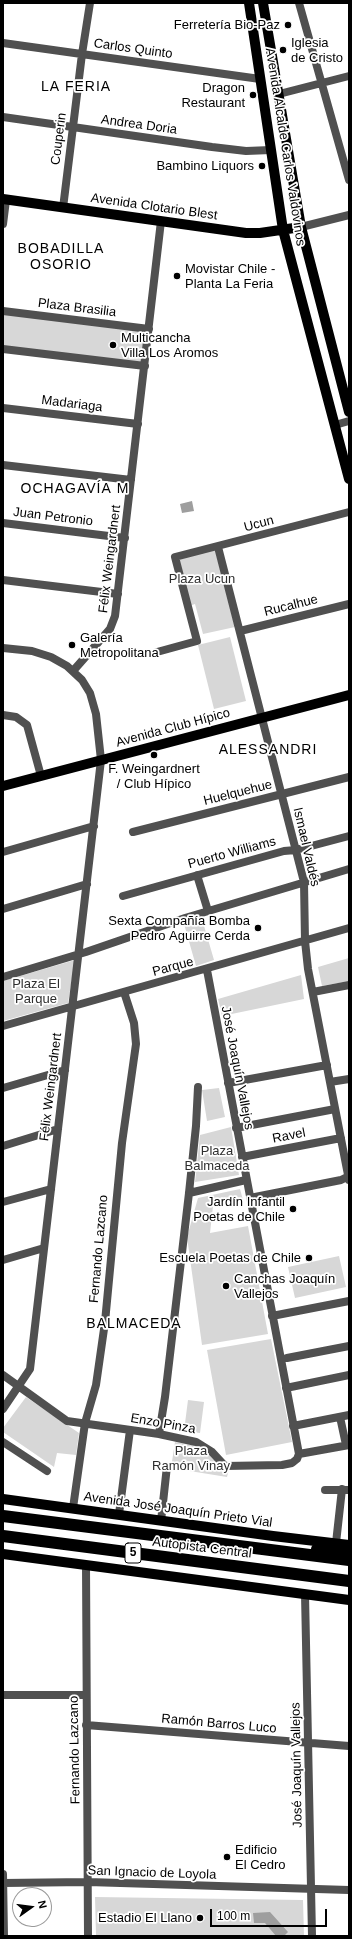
<!DOCTYPE html>
<html>
<head>
<meta charset="utf-8">
<style>
  body { margin:0 }
  #map { position:relative; width:352px; height:1939px; overflow:hidden; background:#fff; font-family:Arial,sans-serif }
  canvas { display:block }
  .frame { position:absolute; inset:0; border:4px solid #000; pointer-events:none }
  .north { position:absolute; left:12px; top:1887px; width:40px; height:40px; box-sizing:border-box; background:#fff; border:1px solid #999; border-radius:50%; rotate:76deg; font-size:11px; font-weight:700; line-height:16px; text-align:center; color:#000 }
  .north::after { content:''; display:block; margin:auto; width:14px; height:18px; background:#000; clip-path:polygon(50% 0,100% 100%,50% 72%,0 100%) }
  .scale { position:absolute; left:210px; top:1909px; width:117px; height:18px; box-sizing:border-box; border:2px solid #000; border-top:0; padding-left:5px; font-size:12px; line-height:14px; white-space:nowrap; color:#000; -webkit-text-stroke:3px #fff; paint-order:stroke }
</style>
</head>
<body>
<div id="map">
<canvas width="352" height="1939"></canvas>
<div class="frame"></div>
<div class="north">N</div>
<div class="scale">100 m</div>
</div>
<script>
const ctx = document.querySelector('canvas').getContext('2d');
ctx.lineJoin = 'round';
function paint(path, color) { ctx.fillStyle = color; ctx.fill(path, 'evenodd'); }
const poly = rows => new Path2D(rows.map(r => 'M' + r).join(''));
function stroke(path, color, width, dash) { ctx.strokeStyle = color; ctx.lineWidth = width; ctx.lineCap = dash ? 'butt' : 'round'; ctx.setLineDash(dash || []); ctx.stroke(path); }
function drawText(font, color, halo, rows, align = 'center') {
  ctx.font = font + ' Arial,sans-serif'; ctx.lineWidth = 3.5; ctx.setLineDash([]); ctx.textBaseline = 'middle'; ctx.strokeStyle = halo; ctx.fillStyle = color; for (const [text, x, y, turn = 0] of rows) {
    ctx.save(); ctx.translate(x, y); ctx.rotate((+turn || 0) * Math.PI / 180); ctx.textAlign = isNaN(turn) ? turn : align; if (halo) ctx.strokeText(text, 0, 0); ctx.fillText(text, 0, 0); ctx.restore();
  }
}
paint(poly([
  [3,313,145,331,141,362,3,347],
  [215,550,235,627,203,634,195,604,189,606,177,559],
  [230,637,246,701,214,709,198,645],
  [202,919,214,960,196,966,184,924],
  [349,958,349,981,322,986,318,967],
  [75,960,68,1003,3,1021,3,981],
  [301,975,304,999,222,1016,218,999],
  [219,1088,225,1117,207,1121,202,1090],
  [231,1127,239,1175,195,1182,200,1135],
  [240,1189,243,1200,213,1206,210,1233,248,1226,268,1334,202,1345,187,1237,198,1198],
  [339,1256,346,1287,295,1298,288,1267],
  [271,1339,292,1442,226,1455,207,1350],
  [26,1397,79,1433,76,1455,57,1453,54,1467,3,1432,3,1428],
  [188,1400,204,1402,200,1433,184,1431],
  [175,1442,203,1447,229,1469,227,1477,171,1468],
  [95,1897,303,1900,304,1936,96,1936]
]), '#d7d7d7');
paint(poly([
  [192,501,194,511,182,513,180,504],
  [270,1912,288,1932,284,1936,276,1936,265,1923,254,1923,253,1913]
]), '#9e9e9e');
stroke(poly([
  [299,3,349,180],
  [3,43,260,79],
  [279,94,349,76],
  [3,117,212,147,246,151,271,150],
  [63,208,82,54,90,3],
  [3,224,6,200],
  [301,227,349,215],
  [3,311,149,329],
  [3,349,145,366],
  [3,408,138,424],
  [335,425,349,421],
  [3,465,131,480],
  [3,523,125,538],
  [218,547,304,882,305,941,308,969,349,1180],
  [3,580,118,594],
  [240,631,349,604],
  [3,648,32,651,51,657,67,666,82,680,90,693,96,714,101,760,30,1369,3,1409],
  [157,652,197,641,175,557,349,512],
  [73,671,110,629,115,616,161,221],
  [3,715,16,717,27,725,41,776],
  [133,832,349,777],
  [3,852,94,826],
  [197,875,208,911],
  [123,896,284,851,296,850,349,836],
  [3,909,87,884],
  [3,977,86,952,185,918,349,869],
  [313,992,349,985],
  [3,1026,349,928],
  [330,1082,349,1079],
  [228,1083,327,1065],
  [3,1088,65,1070],
  [236,1128,335,1109],
  [3,1146,58,1129],
  [242,1157,341,1138],
  [189,1193,246,1180],
  [250,1198,341,1180,349,1176],
  [3,1202,51,1189],
  [3,1260,44,1248],
  [272,1316,349,1301],
  [287,1358,349,1346],
  [3,1375,67,1421,159,1434,196,1442,212,1452,225,1466,282,1465,292,1463,297,1459,299,1454,207,970],
  [286,1388,349,1375],
  [340,1417,346,1445],
  [293,1426,349,1415],
  [159,1434,165,1397,189,1193,196,1126,198,1087],
  [3,1442,47,1471],
  [299,1454,349,1445],
  [325,1490,349,1490],
  [73,1508,85,1423,96,1385,105,1322,122,1143,136,1044,134,1023,124,992],
  [119,1514,130,1430],
  [161,1521,167,1466],
  [336,1543,342,1489],
  [86,1565,88,1936],
  [305,1594,312,1936],
  [3,1695,86,1695],
  [86,1725,349,1746],
  [3,1874,4,1936],
  [3,1883,88,1882,349,1890]
]), '#505050', 8);
stroke(poly([
  [249,3,283,230,349,479],
  [263,3,301,227,349,412],
  [3,199,246,233,260,233,301,227],
  [3,786,349,695],
  [3,1499,273,1536,349,1545],
  [3,1554,349,1600]
]), '#000', 10);
stroke(poly([
  [3,1516,349,1560],
  [3,1536,349,1581],
  [317,1549,349,1550]
]), '#000', 12);
for (const [x, y, r, color] of [
  [288,25,4,"#000"],
  [283,50,4,"#000"],
  [253,95,4,"#000"],
  [262,166,4,"#000"],
  [177,276,4,"#000"],
  [113,345,4,"#000"],
  [72,645,4,"#000"],
  [154,755,4,"#000"],
  [258,928,4,"#000"],
  [293,1209,4,"#000"],
  [309,1258,4,"#000"],
  [226,1286,4,"#000"],
  [227,1857,4,"#000"],
  [200,1918,4,"#000"]
]) { const dot = new Path2D(); dot.arc(x, y, r, 0, 2 * Math.PI); ctx.fillStyle = color; ctx.fill(dot); stroke(dot, '#fff', 1.5); }
for (const [x, y, w] of [
  [133,1553,16]
]) { const box = new Path2D(); box.roundRect(x - w / 2, y - 10, w, 20, 3); ctx.fillStyle = '#fff'; ctx.fill(box); stroke(box, '#000', 1); }
drawText('bold 12px', '#000', null, [
  ["5",133,1553]
]);
drawText('13px', '#000', '#fff', [
  ["Ferretería Bio-Paz",280,25],
  ["Iglesia",291,43,"left"],
  ["de Cristo",291,58,"left"],
  ["Dragon",245,88],
  ["Restaurant",245,103],
  ["Bambino Liquors",254,166],
  ["Movistar Chile -",185,269,"left"],
  ["Planta La Feria",185,284,"left"],
  ["Multicancha",121,338,"left"],
  ["Villa Los Aromos",121,353,"left"],
  ["Galería",80,638,"left"],
  ["Metropolitana",80,653,"left"],
  ["F. Weingardnert",154,769,"center"],
  ["/ Club Hípico",154,784,"center"],
  ["Sexta Compañía Bomba",250,921],
  ["Pedro Aguirre Cerda",250,936],
  ["Jardín Infantil",285,1202],
  ["Poetas de Chile",285,1217],
  ["Escuela Poetas de Chile",301,1258],
  ["Canchas Joaquín",234,1279,"left"],
  ["Vallejos",234,1294,"left"],
  ["Edificio",235,1850,"left"],
  ["El Cedro",235,1865,"left"],
  ["Estadio El Llano",192,1918]
], 'right');
drawText('13px', '#000', '#fff', [
  ["Carlos Quinto",133,49,8],
  ["Andrea Doria",139,125,8],
  ["Couperin",59,139,-83],
  ["Avenida Alcalde Carlos Valdovinos",285,147,81],
  ["Avenida Clotario Blest",154,207,8],
  ["Plaza Brasilia",77,308,7],
  ["Madariaga",72,404,7],
  ["Juan Petronio",53,517,7],
  ["Ucun",259,524,-15],
  ["Félix Weingardnert",110,559,-83],
  ["Rucalhue",291,606,-14],
  ["Avenida Club Hípico",173,728,-15],
  ["Huelquehue",238,793,-14],
  ["Ismael Valdés",306,847,77],
  ["Puerto Williams",232,853,-15],
  ["Parque",173,967,-15],
  ["José Joaquín Vallejos",237,1068,79],
  ["Félix Weingardnert",51,1087,-83],
  ["Ravel",289,1136,-11],
  ["Fernando Lazcano",99,1249,-85],
  ["Enzo Pinza",163,1424,10],
  ["Avenida José Joaquín Prieto Vial",178,1510,8],
  ["Autopista Central",202,1548,7],
  ["Ramón Barros Luco",219,1724,5],
  ["Fernando Lazcano",75,1750,-91],
  ["José Joaquín Vallejos",297,1765,-91],
  ["San Ignacio de Loyola",152,1873,2]
]);
drawText('13px', '#2e2e2e', '#fff', [
  ["Plaza Ucun",202,579],
  ["Plaza El",36,984],
  ["Parque",36,999],
  ["Plaza",217,1151],
  ["Balmaceda",217,1166],
  ["Plaza",191,1451],
  ["Ramón Vinay",191,1466]
]);
ctx.letterSpacing = '1px';
drawText('14px', '#000', '#fff', [
  ["LA FERIA",76,87],
  ["BOBADILLA",61,249],
  ["OSORIO",61,265],
  ["OCHAGAVÍA M",75,489],
  ["ALESSANDRI",268,750],
  ["BALMACEDA",134,1324]
]);
ctx.letterSpacing = '0px';
</script>
</body>
</html>
